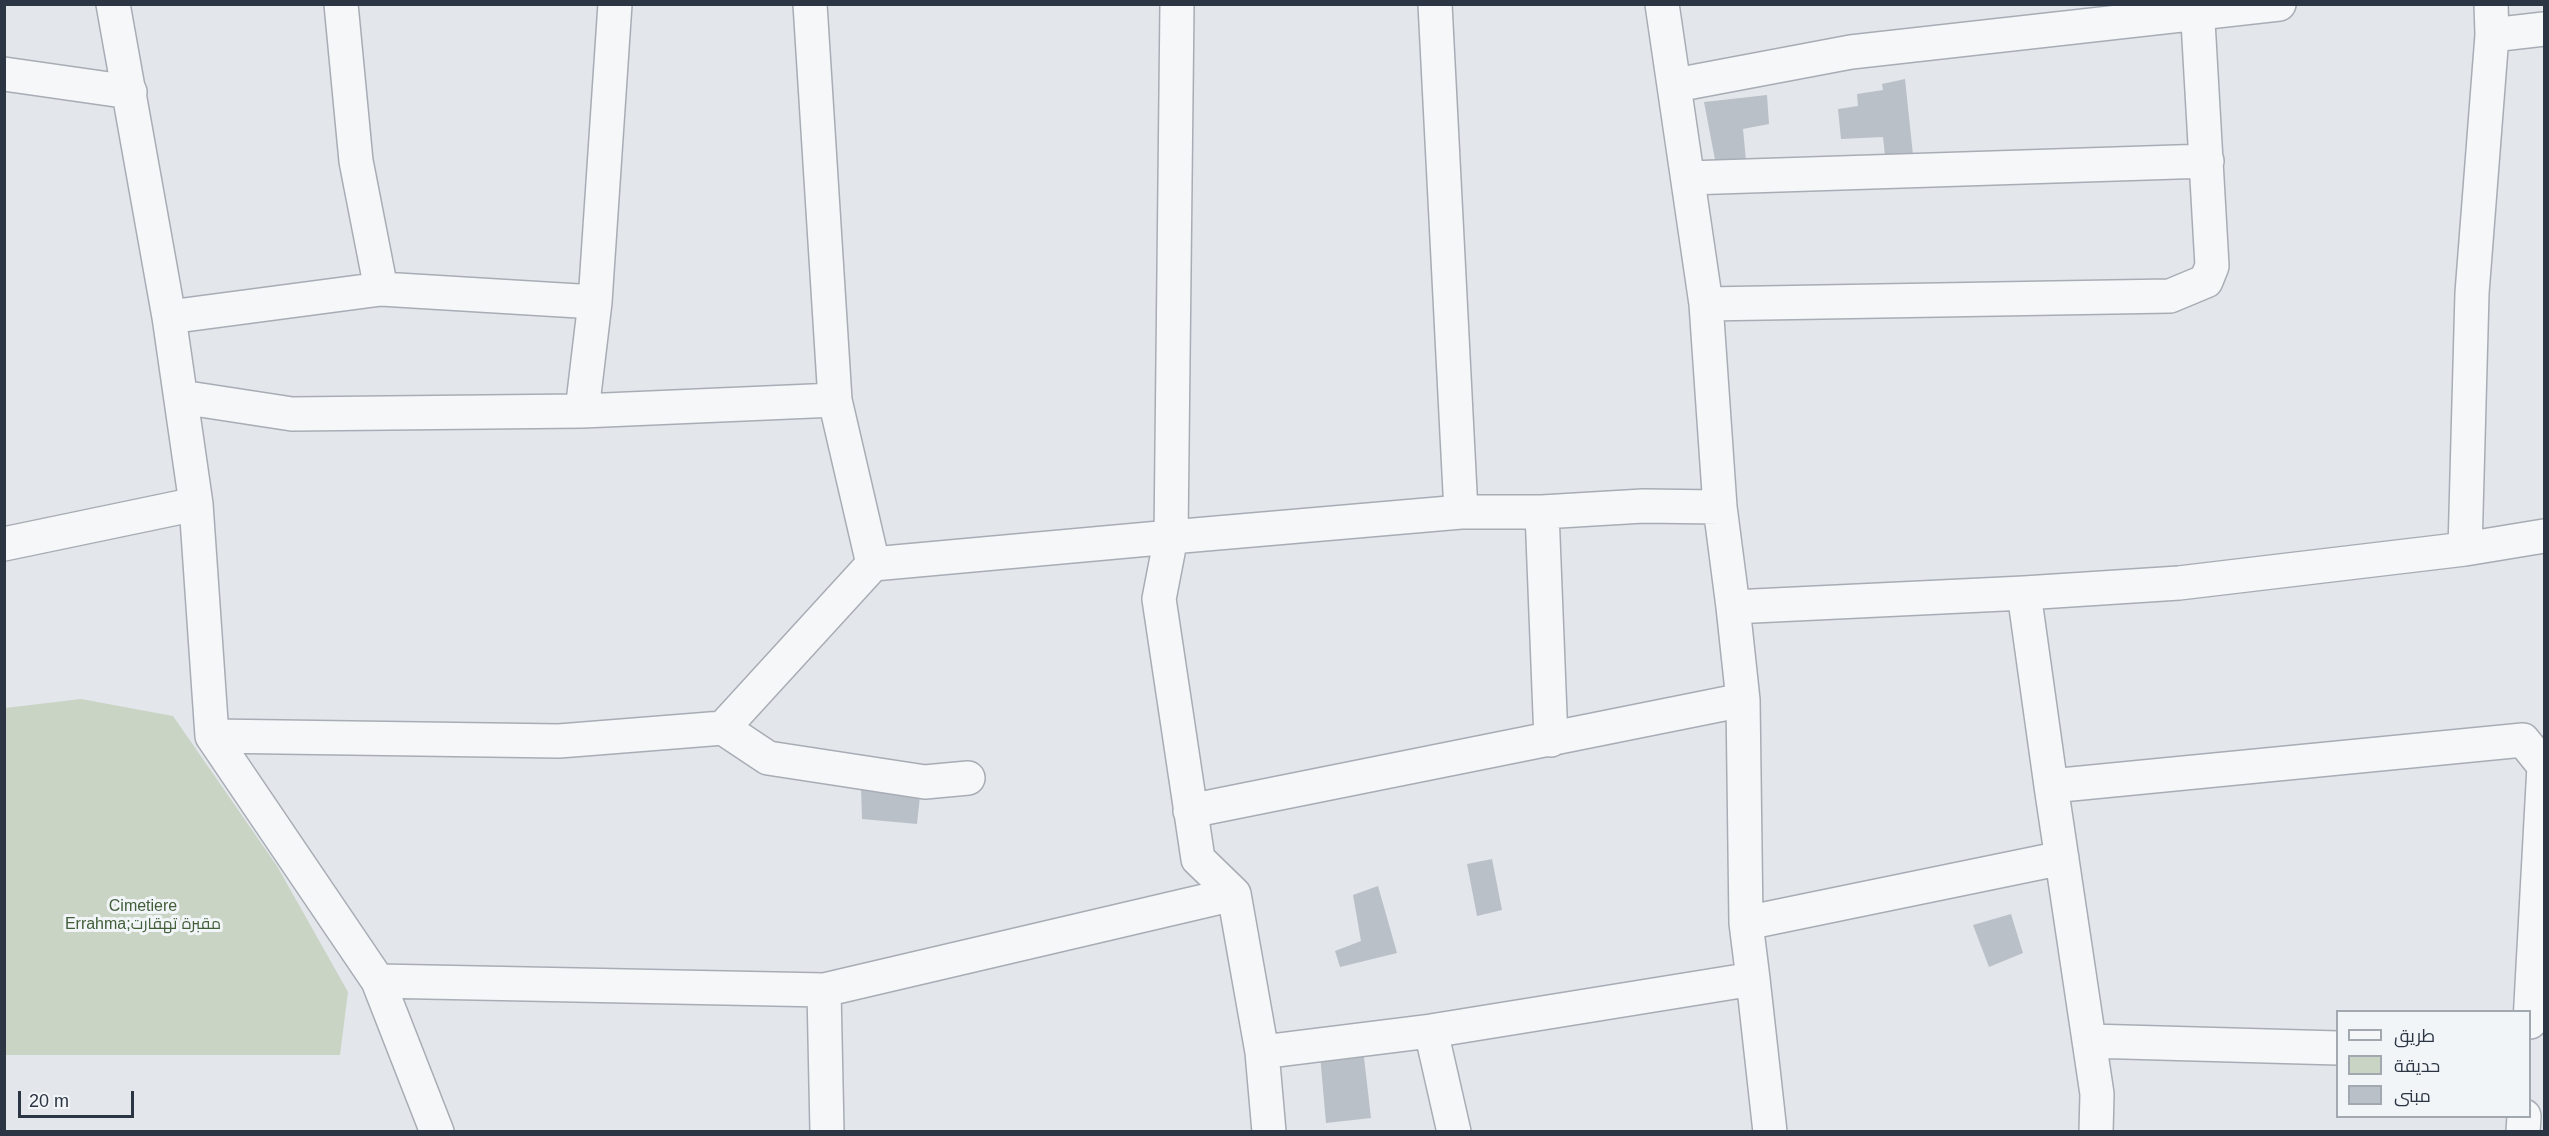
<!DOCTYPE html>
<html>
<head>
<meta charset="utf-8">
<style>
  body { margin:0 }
  #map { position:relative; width:2549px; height:1136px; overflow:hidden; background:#e3e6eb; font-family:Helvetica,Cairo,sans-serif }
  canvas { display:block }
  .frame { position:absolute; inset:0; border:6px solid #2b3543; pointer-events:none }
  .legend { position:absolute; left:2336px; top:1010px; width:195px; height:108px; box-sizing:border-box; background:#f2f5f8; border:2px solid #a2a8b0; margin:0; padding:8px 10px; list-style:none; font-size:18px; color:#2b3543 }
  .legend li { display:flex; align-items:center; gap:12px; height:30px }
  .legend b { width:30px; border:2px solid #a2a8b0 }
  .scale { position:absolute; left:18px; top:1091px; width:116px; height:27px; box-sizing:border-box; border:3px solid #2b3543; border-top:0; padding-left:8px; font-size:18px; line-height:21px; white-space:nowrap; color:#2b3543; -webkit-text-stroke:4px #f2f5f8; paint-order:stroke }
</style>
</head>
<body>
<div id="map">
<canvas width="2549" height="1136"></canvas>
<div class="frame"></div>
<ul class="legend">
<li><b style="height:8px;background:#f5f7f9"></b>طريق</li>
<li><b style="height:16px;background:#c9d4c4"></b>حديقة</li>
<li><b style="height:16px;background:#bac0c8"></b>مبنى</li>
</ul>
<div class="scale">20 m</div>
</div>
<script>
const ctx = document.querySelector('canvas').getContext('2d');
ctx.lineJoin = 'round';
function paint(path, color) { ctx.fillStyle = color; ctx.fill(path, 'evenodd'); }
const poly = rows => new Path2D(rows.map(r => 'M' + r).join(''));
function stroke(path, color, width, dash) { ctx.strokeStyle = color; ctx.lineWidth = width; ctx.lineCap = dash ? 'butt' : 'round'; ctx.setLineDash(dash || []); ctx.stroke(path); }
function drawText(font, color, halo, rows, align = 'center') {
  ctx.font = font + ' Helvetica,Cairo,sans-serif'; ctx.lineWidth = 6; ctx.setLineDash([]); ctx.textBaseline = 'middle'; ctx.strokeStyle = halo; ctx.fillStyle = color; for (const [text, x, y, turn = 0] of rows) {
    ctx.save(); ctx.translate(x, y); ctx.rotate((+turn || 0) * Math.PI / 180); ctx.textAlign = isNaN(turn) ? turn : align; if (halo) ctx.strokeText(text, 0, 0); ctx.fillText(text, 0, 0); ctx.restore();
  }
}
paint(poly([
  [81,699,173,716,277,866,348,992,340,1055,5,1055,5,708]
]), '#c9d4c4');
paint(poly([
  [1905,79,1913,155,1885,156,1883,137,1841,139,1838,109,1858,106,1857,94,1883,90,1882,84],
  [1767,95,1769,124,1743,129,1746,161,1716,165,1704,102],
  [861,786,920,796,917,824,862,819],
  [1492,859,1502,910,1477,916,1467,864],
  [1378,886,1397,953,1340,967,1335,951,1361,941,1353,895],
  [2011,914,2023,953,1989,967,1973,925],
  [1363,1049,1371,1118,1326,1123,1320,1055]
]), '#bac0c8');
const minor = poly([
  [113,4,169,317,196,504],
  [341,4,356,161,381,289],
  [810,4,835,400,873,564,1171,537,1159,599,1198,859,1234,894,1262,1052,1269,1132],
  [1177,4,1171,537,1461,512,1542,512,1643,506,1720,507],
  [1435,4,1461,512],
  [1662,4,1706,304,1720,507,1733,607,2024,593,2179,583,2465,549,2544,536],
  [2492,35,2544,29],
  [4,74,130,92],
  [1676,85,1851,52,2279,4],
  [1688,178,2207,161],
  [1706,304,2170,296,2206,281,2212,266,2197,4],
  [169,317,381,289,595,302],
  [181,397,292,414,582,411,835,400],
  [582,411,595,302,615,4],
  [1542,512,1551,740],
  [4,544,196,504,212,736,378,981],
  [2465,549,2472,293,2492,35,2491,4],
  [2024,593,2051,786,2523,740,2544,766,2530,1022],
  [1733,607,1743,700,1746,923,2062,858],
  [723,728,768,758,925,782,968,778],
  [212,736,559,741,723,728,873,564],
  [2051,786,2097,1094,2096,1132],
  [1190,811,1743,700],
  [1753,979,1770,1132],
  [1431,1031,1454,1132],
  [2089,1041,2338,1048],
  [1262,1052,1431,1031,1753,979,1746,923],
  [437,1132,378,981,824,990],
  [827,1132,824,990,1234,894],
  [2523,1132,2524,1116]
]);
stroke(minor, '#a8adb5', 36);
stroke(minor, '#f5f7f9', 33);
drawText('16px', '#415e38', '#f2f5f8', [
  ["Cimetiere",143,907],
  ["Errahma;مقبرة تهقارت",143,925]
]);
</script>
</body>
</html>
